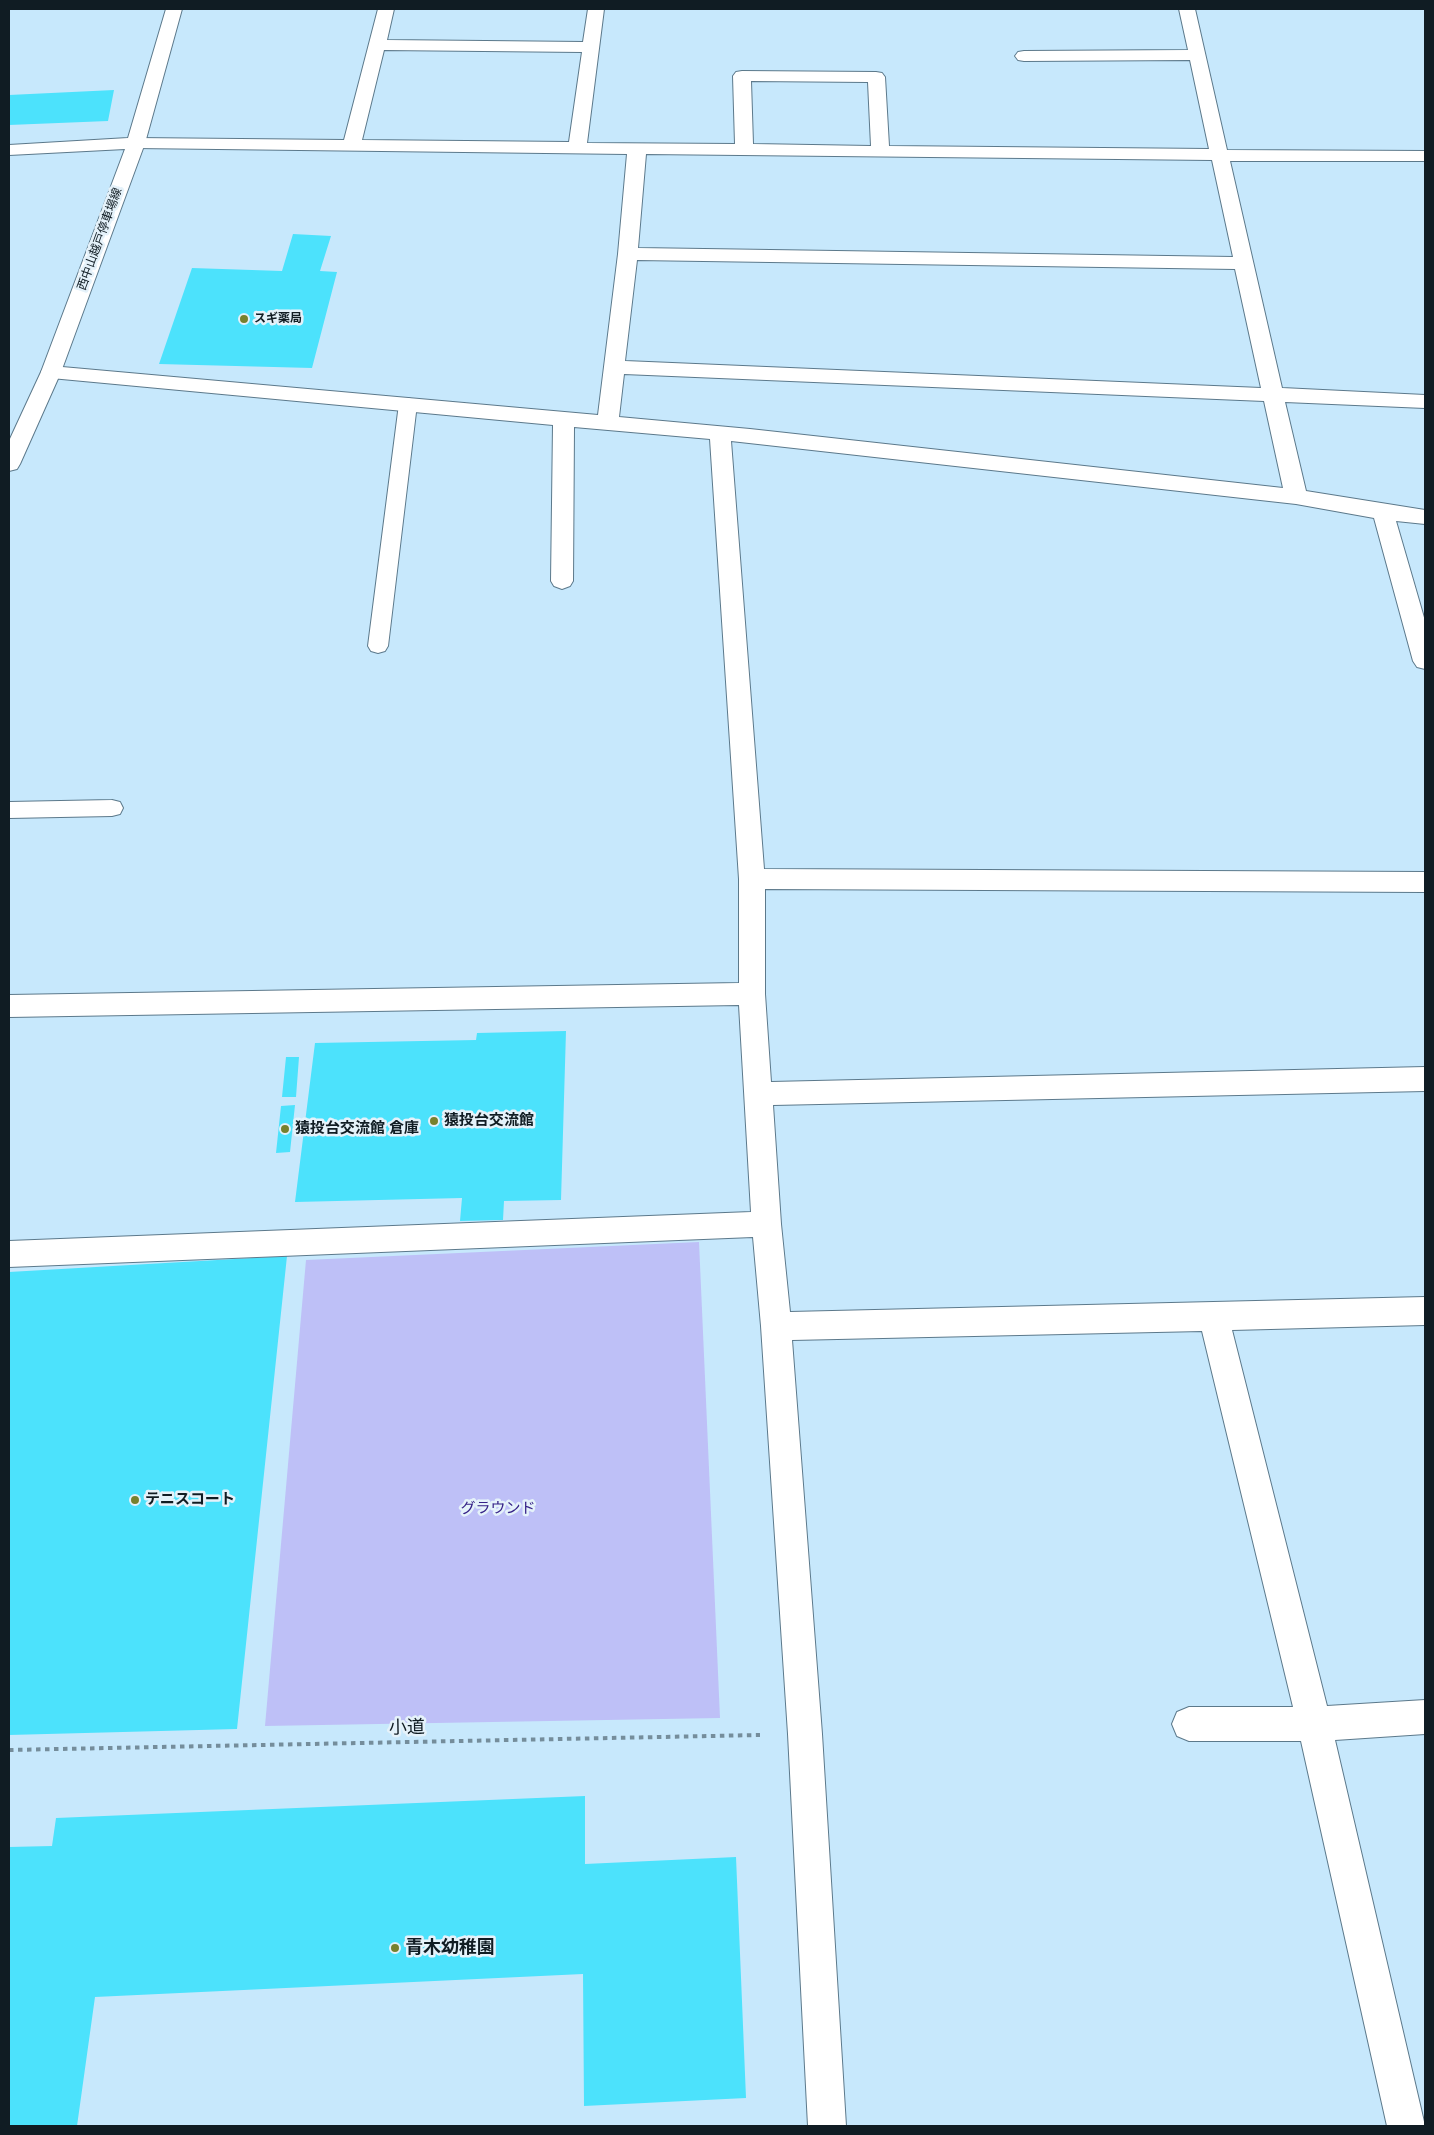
<!DOCTYPE html>
<html>
<head>
<meta charset="utf-8">
<style>
  body { margin:0 }
  #map { position:relative; width:1434px; height:2135px; overflow:hidden; background:#c7e8fc; font-family:"Noto Sans",sans-serif }
  canvas { display:block }
  .frame { position:absolute; inset:0; border:10px solid #101c23; pointer-events:none }
</style>
</head>
<body>
<div id="map">
<canvas width="1434" height="2135"></canvas>
<div class="frame"></div>
</div>
<script>
const ctx = document.querySelector('canvas').getContext('2d');
ctx.lineJoin = 'round';
function paint(path, color) { ctx.fillStyle = color; ctx.fill(path, 'evenodd'); }
const poly = rows => new Path2D(rows.map(r => 'M' + r).join(''));
function stroke(path, color, width, dash) { ctx.strokeStyle = color; ctx.lineWidth = width; ctx.lineCap = dash ? 'butt' : 'round'; ctx.setLineDash(dash || []); ctx.stroke(path); }
function drawText(font, color, halo, rows, align = 'center') {
  ctx.font = font + ' "Noto Sans","Noto Sans JP",sans-serif'; ctx.lineWidth = 5; ctx.setLineDash([]); ctx.textBaseline = 'middle'; ctx.strokeStyle = halo; ctx.fillStyle = color; for (const [text, x, y, turn = 0] of rows) {
    ctx.save(); ctx.translate(x, y); ctx.rotate((+turn || 0) * Math.PI / 180); ctx.textAlign = isNaN(turn) ? turn : align; if (halo) ctx.strokeText(text, 0, 0); ctx.fillText(text, 0, 0); ctx.restore();
  }
}
paint(poly([
  [699,1242,720,1718,265,1726,306,1260]
]), '#bec0f7');
paint(poly([
  [114,90,108,121,9,125,9,95],
  [293,234,331,236,320,271,337,272,312,368,159,364,192,268,282,271],
  [566,1031,561,1200,504,1201,503,1220,460,1221,462,1198,295,1202,315,1043,476,1040,477,1033],
  [286,1057,299,1057,296,1097,282,1097],
  [295,1105,290,1152,276,1153,281,1106],
  [287,1256,237,1729,9,1735,9,1272],
  [585,1796,585,1864,736,1857,746,2098,584,2106,583,1974,95,1997,77,2126,9,2126,9,1847,52,1846,56,1818]
]), '#4ce2fc');
const lane = poly([
  [408,398,414,400,417,404,388,646,385,651,378,653,371,651,368,646,399,404,402,400,408,398],
  [112,800,120,802,123,808,120,814,112,816,9,818,9,802,112,800]
]);
const street = poly([
  [378,9,394,9,387,40,583,42,588,9,604,9,587,143,735,144,733,76,736,72,742,71,876,72,882,73,885,77,889,146,1209,149,1190,60,1024,61,1018,60,1015,56,1018,52,1024,51,1188,50,1179,9,1195,9,1227,150,1425,151,1425,161,1230,161,1282,388,1425,395,1425,408,1285,402,1306,491,1425,510,1425,524,1396,521,1425,621,1425,669,1417,667,1413,661,1374,518,1296,504,731,441,764,869,1425,872,1425,892,765,889,765,994,771,1082,1425,1067,1425,1091,773,1105,781,1224,790,1312,1425,1297,1425,1325,1232,1330,1327,1706,1425,1700,1425,1734,1335,1740,1425,2126,1387,2126,1301,1741,1189,1741,1177,1736,1172,1724,1177,1712,1189,1707,1293,1707,1202,1331,792,1340,822,1734,846,2126,808,2126,788,1734,761,1326,753,1237,9,1267,9,1241,751,1212,739,1005,9,1017,9,995,739,983,739,879,710,439,574,427,573,581,570,586,562,589,554,586,551,581,553,425,51,378,44,377,41,372,44,367,51,366,598,415,618,254,627,154,136,148,130,147,127,143,130,139,136,138,344,140,378,9],
  [384,50,582,52,569,142,362,140,384,50],
  [751,81,868,82,871,146,753,144,751,81],
  [646,154,1212,160,1233,257,638,248,646,154],
  [637,260,1235,269,1261,388,625,361,637,260],
  [624,374,1264,401,1283,488,750,429,619,417,624,374]
]);
const secondary = poly([
  [166,9,182,9,145,143,61,372,20,464,17,469,9,471,9,441,41,372,125,149,9,155,9,145,128,138,166,9]
]);
stroke(lane, '#5c798b', 2);
stroke(street, '#5c798b', 2);
stroke(secondary, '#5c798b', 2);
stroke(poly([
  [9,1750,760,1735]
]), '#758d9b', 4, [4.5, 4.5]);
paint(lane, '#fff');
paint(street, '#fff');
paint(secondary, '#fff');
for (const [x, y, r, color] of [
  [244,319,5,"#77812d"],
  [434,1121,5,"#77812d"],
  [285,1129,5,"#77812d"],
  [135,1500,5,"#77812d"],
  [395,1948,5,"#77812d"]
]) { const dot = new Path2D(); dot.arc(x, y, r, 0, 2 * Math.PI); ctx.fillStyle = color; ctx.fill(dot); stroke(dot, '#e5f2fa', 2); }
drawText('12px', '#101c23', '#e5f2fa', [
  ["西中山越戸停車場線",100,239,-70]
]);
drawText('bold 12px', '#101c23', '#e5f2fa', [
  ["スギ薬局",254,319]
], 'left');
drawText('bold 15px', '#101c23', '#e5f2fa', [
  ["猿投台交流館",444,1121],
  ["猿投台交流館 倉庫",295,1129],
  ["テニスコート",145,1500]
], 'left');
drawText('15px', '#352187', '#e5f2fa', [
  ["グラウンド",498,1509]
]);
drawText('18px', '#101c23', '#e5f2fa', [
  ["小道",407,1728,-1]
]);
drawText('bold 18px', '#101c23', '#e5f2fa', [
  ["青木幼稚園",405,1948]
], 'left');
</script>
</body>
</html>
